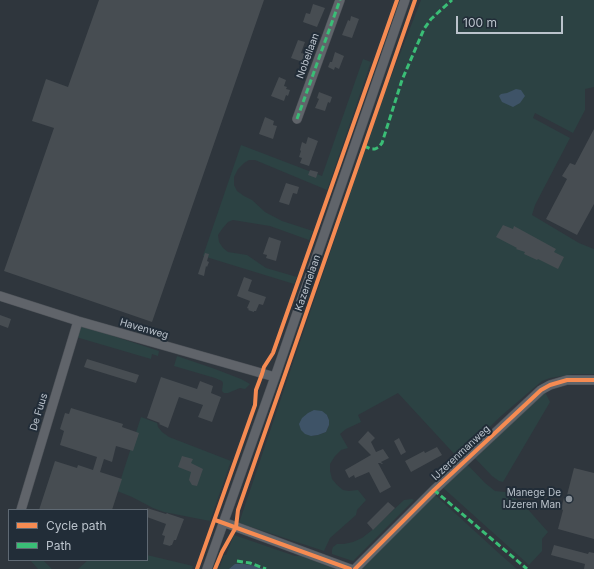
<!DOCTYPE html>
<html>
<head>
<meta charset="utf-8">
<style>
  body { margin:0 }
  #map { position:relative; width:594px; height:569px; overflow:hidden; background:#2f363d; font-family:Inter,sans-serif }
  canvas { display:block }
  .legend { position:absolute; left:8px; top:509px; width:140px; height:52px; box-sizing:border-box; background:#222d38; border:1px solid #5f6973; margin:0; padding:5px 7px; list-style:none; font-size:12px; color:#bbc3cc }
  .legend li { display:flex; align-items:center; gap:8px; height:20px }
  .legend b { width:20px; border:1px solid #5f6973 }
  .scale { position:absolute; left:456px; top:16px; width:107px; height:18px; box-sizing:border-box; border:2px solid #bbc3cc; border-top:0; padding-left:5px; font-size:12px; line-height:14px; white-space:nowrap; color:#bbc3cc; -webkit-text-stroke:3px #222d38; paint-order:stroke }
</style>
</head>
<body>
<div id="map">
<canvas width="594" height="569"></canvas>
<ul class="legend">
<li><b style="height:5px;background:#f68b52"></b>Cycle path</li>
<li><b style="height:5px;background:#3abd76"></b>Path</li>
</ul>
<div class="scale">100 m</div>
</div>
<script>
const ctx = document.querySelector('canvas').getContext('2d');
ctx.lineJoin = 'round';
function paint(path, color) { ctx.fillStyle = color; ctx.fill(path, 'evenodd'); }
const poly = rows => new Path2D(rows.map(r => 'M' + r).join(''));
function stroke(path, color, width, dash) { ctx.strokeStyle = color; ctx.lineWidth = width; ctx.lineCap = dash ? 'butt' : 'round'; ctx.setLineDash(dash || []); ctx.stroke(path); }
function drawText(font, color, halo, rows, align = 'center') {
  ctx.font = font + ' Inter,sans-serif'; ctx.lineWidth = 4; ctx.setLineDash([]); ctx.textBaseline = 'middle'; ctx.strokeStyle = halo; ctx.fillStyle = color; for (const [text, x, y, turn = 0] of rows) {
    ctx.save(); ctx.translate(x, y); ctx.rotate((+turn || 0) * Math.PI / 180); ctx.textAlign = isNaN(turn) ? turn : align; if (halo) ctx.strokeText(text, 0, 0); ctx.fillText(text, 0, 0); ctx.restore();
  }
}
paint(poly([
  [421,0,594,0,594,87,585,89,585,110,573,133,535,113,533,118,570,138,535,205,532,215,579,243,594,249,594,374,573,374,550,378,542,381,501,416,458,458,398,393,358,415,361,422,346,429,340,434,348,448,341,450,335,456,330,464,330,471,332,479,337,485,343,490,349,491,358,490,366,500,357,510,356,515,330,538,324,551,239,523,354,182,387,87],
  [327,415,329,420,329,425,326,432,318,435,311,436],
  [363,59,371,62,327,190,255,160,249,160,244,163,238,169,234,177,234,185,237,191,244,196,252,200,265,212,282,221,313,231,309,240,270,226,233,220,228,222,222,229,218,235,219,242,223,248,228,252,247,255,266,268,297,277,294,284,203,256,241,145,322,176],
  [80,325,159,351,158,356,152,354,151,359,76,337],
  [177,356,215,369,241,379,250,384,245,389,240,388,228,393,224,393,222,391,223,383,222,381,215,378,174,366],
  [545,392,550,402,503,482,499,481,492,476,473,456],
  [141,417,157,423,158,427,162,432,169,437,231,461,210,521,164,512,153,508,132,497,117,491],
  [465,462,485,483,495,491,505,492,515,498,525,506,548,532,542,539,542,551,529,565,441,486],
  [433,493,502,556,517,569,359,569],
  [412,499,414,500,353,561,332,554,332,550,333,547,337,544,344,544,353,542,362,538,371,531,404,500],
  [234,535,295,556,309,556,339,569,219,569,224,555,226,555],
  [147,555,193,566,192,569,78,569,88,560,147,560],
  [30,560,43,560,52,569,38,569]
]), '#2c4243');
paint(poly([
  [516,89,521,90,525,96,520,103,513,107,502,102,499,96,501,94,507,93],
  [314,410,322,411,327,415,329,420,329,425,326,432,318,435,311,436,305,434,301,430,299,424,302,418,308,413],
  [235,564,244,564,256,566,263,569,229,569]
]), '#3e5367');
paint(poly([
  [99,0,264,0,152,322,4,271,54,128,32,121,46,79,68,87],
  [313,4,325,8,317,27,303,22,306,13,310,14],
  [351,16,359,19,352,38,342,35,348,20,350,21],
  [298,40,305,42,301,53,306,54,303,62,291,58],
  [335,52,344,56,339,69,335,67,334,70,328,67,330,62,332,62],
  [279,77,286,80,284,86,287,87,286,89,290,90,288,96,286,95,284,101,271,96],
  [319,92,332,97,330,103,328,102,325,111,315,108,319,99,317,98],
  [265,117,274,121,273,125,277,126,273,139,259,134],
  [594,129,594,204,577,235,546,219,567,179,562,176,570,163,575,165],
  [308,137,318,141,309,166,300,163,302,158,299,157,301,151,300,150,302,142,306,144],
  [310,170,318,172,316,178,308,175],
  [286,183,299,187,297,194,293,193,289,205,279,202],
  [503,225,513,229,514,226,556,249,554,252,564,257,558,269,538,259,537,260,524,254,525,252,516,249,517,248,496,237],
  [269,237,281,241,276,261,266,258,267,255,263,254],
  [205,253,209,254,207,261,209,262,207,267,206,266,204,276,198,274],
  [244,277,252,280,248,291,266,297,263,305,259,304,256,311,254,311,254,312,248,310,249,309,247,308,250,301,237,296],
  [0,315,11,319,8,328,0,325],
  [87,359,139,375,136,383,84,367],
  [161,377,197,389,200,381,213,386,211,393,221,397,212,422,198,417,203,405,179,397,168,428,159,424,160,423,147,418],
  [71,408,123,424,122,427,139,433,133,451,116,446,112,462,104,459,100,472,122,479,112,510,39,510,55,461,77,468,78,465,93,470,97,457,60,445,64,431,60,429,65,413,69,414],
  [368,431,375,438,371,442,376,452,383,449,389,458,381,462,383,464,382,464,380,463,378,463,391,487,380,493,369,472,355,478,354,475,349,478,345,470,371,455,358,442],
  [399,438,406,452,401,455,394,441],
  [437,447,442,455,411,472,405,461,424,451,425,453],
  [182,456,193,459,191,463,203,469,197,486,192,485,189,480,191,472,178,467],
  [574,468,594,473,594,539,558,529,563,510,561,509,564,498,566,499],
  [388,502,395,508,373,530,367,523],
  [147,508,166,514,167,513,169,514,184,519,176,540,174,540,172,545,171,545,170,546,163,544,165,536,162,535,166,524,147,517],
  [554,545,588,554,589,552,594,553,594,569,584,569,585,564,551,555]
]), '#474d52');
const minor = poly([
  [297,119,340,0],
  [0,296,78,321,275,377],
  [21,510,78,321],
  [223,522,350,569],
  [207,569,275,377,405,0],
  [355,569,434,490,541,390,550,385,567,380,594,380]
]);
stroke(minor, '#4d5258', 10);
stroke(minor, '#60646a', 9);
stroke(poly([
  [297,119,340,0],
  [364,146,371,149,375,149,379,147,382,143,402,80,424,29,431,19,452,0],
  [434,490,527,569],
  [237,561,250,563,266,569]
]), '#3abd76', 3, [6, 3]);
stroke(poly([
  [215,520,350,569],
  [197,569,255,405,256,390,262,374,264,367,273,353,397,0],
  [215,569,222,552,236,527,238,510,415,0],
  [355,569,434,490,541,390,550,385,567,380,594,380]
]), '#f68b52', 4);
for (const [x, y, r, color] of [
  [569,499,4,"#8a929a"]
]) { const dot = new Path2D(); dot.arc(x, y, r, 0, 2 * Math.PI); ctx.fillStyle = color; ctx.fill(dot); stroke(dot, '#222d38', 1.5); }
drawText('10px', '#bbc3cc', '#222d38', [
  ["Nobellaan",308,56,-70],
  ["Kazernelaan",308,283,-71],
  ["Havenweg",144,329,16],
  ["De Fuus",39,412,-73],
  ["IJzerenmanweg",461,453,-43]
]);
drawText('10px', '#bbc3cc', '#222d38', [
  ["Manege De",561,493],
  ["IJzeren Man",561,505]
], 'right');
</script>
</body>
</html>
